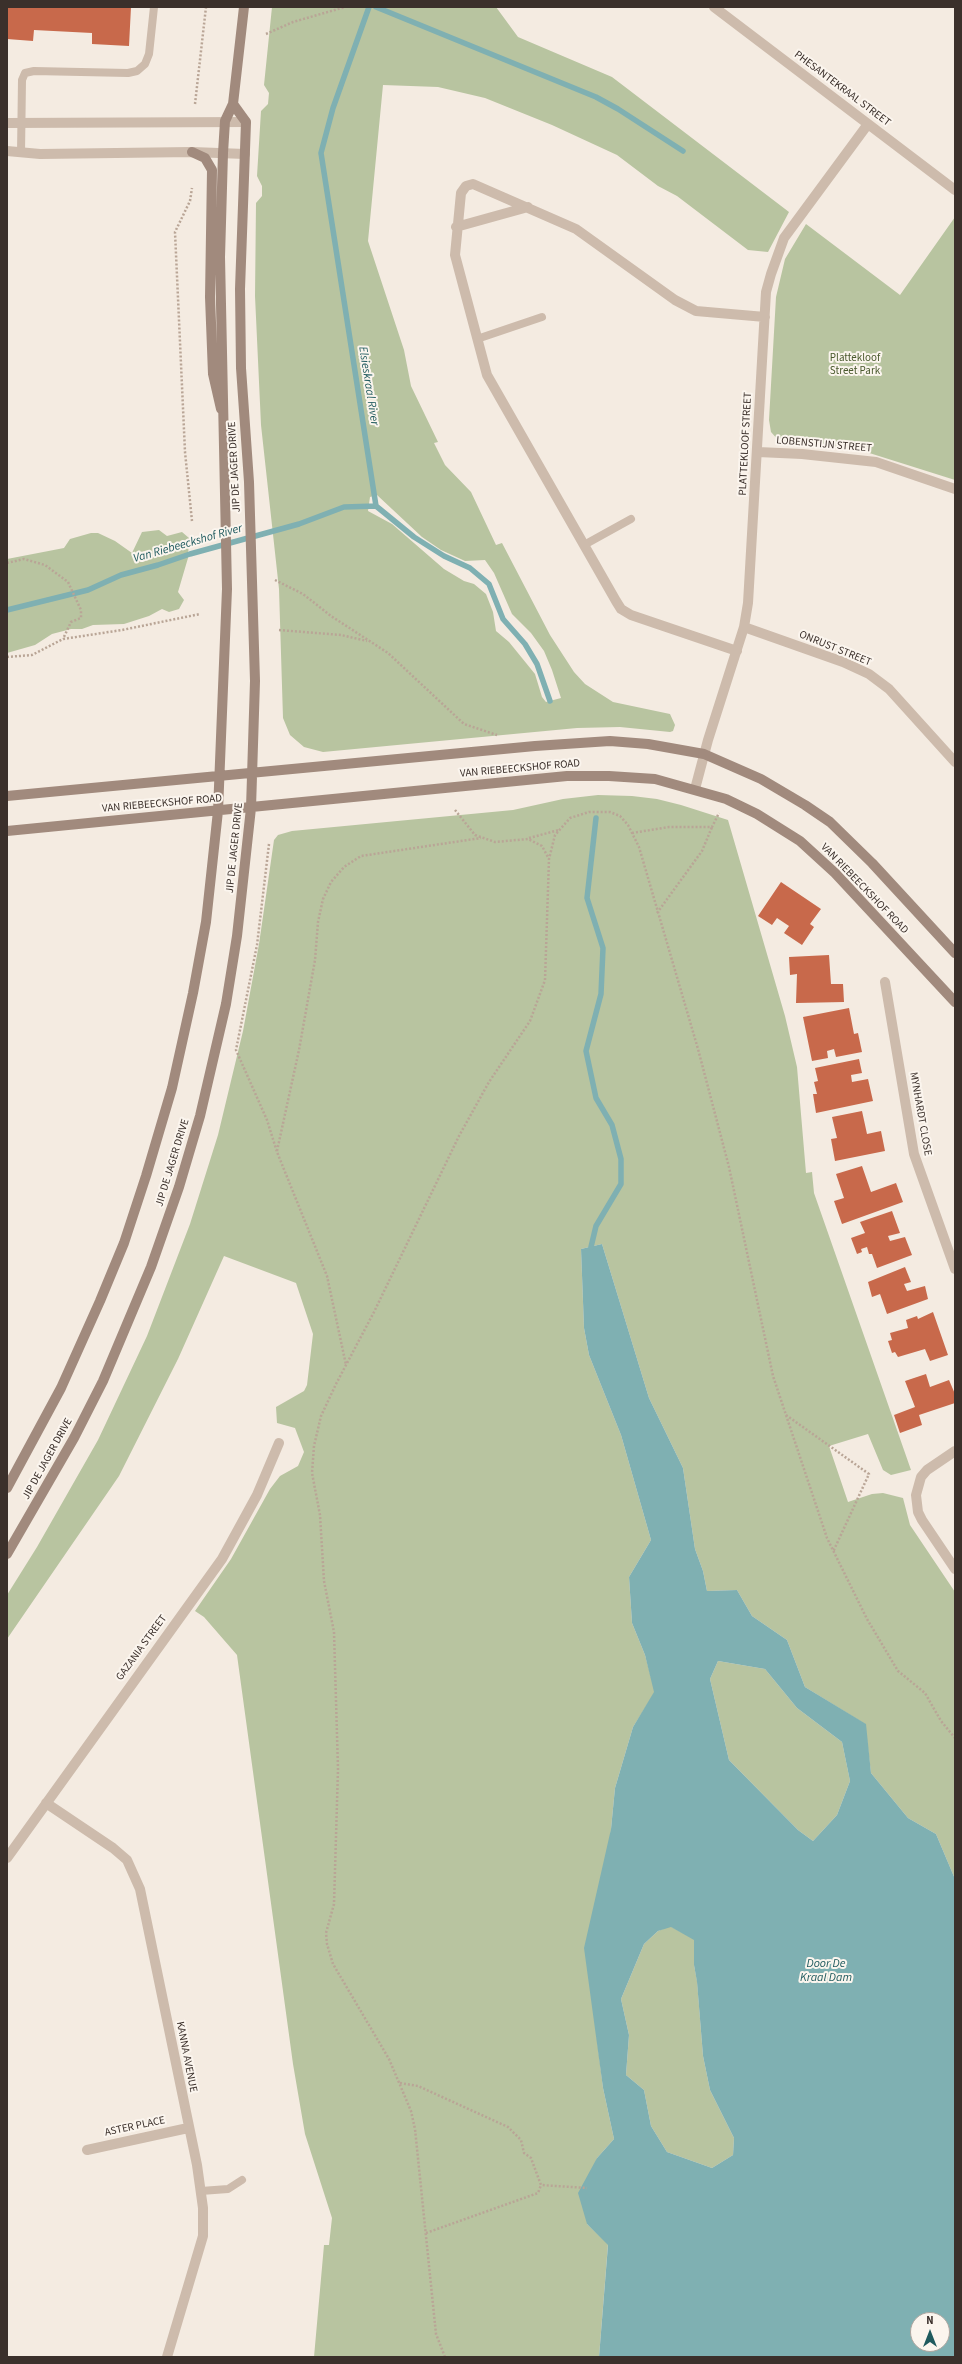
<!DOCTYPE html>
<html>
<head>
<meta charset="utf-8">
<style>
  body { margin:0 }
  #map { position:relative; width:962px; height:2364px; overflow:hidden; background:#f4ebe1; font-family:"Source Sans 3",sans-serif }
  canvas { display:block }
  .frame { position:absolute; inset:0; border:8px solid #3b302b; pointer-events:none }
  .north { position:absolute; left:910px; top:2312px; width:40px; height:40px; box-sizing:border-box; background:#fbf5ee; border:1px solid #aea6a0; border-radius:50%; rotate:0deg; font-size:11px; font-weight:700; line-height:16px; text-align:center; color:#3b302b }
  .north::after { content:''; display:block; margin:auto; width:14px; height:18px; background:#1f5a5e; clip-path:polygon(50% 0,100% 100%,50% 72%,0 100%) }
</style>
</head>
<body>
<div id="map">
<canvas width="962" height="2364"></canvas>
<div class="frame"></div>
<div class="north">N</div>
</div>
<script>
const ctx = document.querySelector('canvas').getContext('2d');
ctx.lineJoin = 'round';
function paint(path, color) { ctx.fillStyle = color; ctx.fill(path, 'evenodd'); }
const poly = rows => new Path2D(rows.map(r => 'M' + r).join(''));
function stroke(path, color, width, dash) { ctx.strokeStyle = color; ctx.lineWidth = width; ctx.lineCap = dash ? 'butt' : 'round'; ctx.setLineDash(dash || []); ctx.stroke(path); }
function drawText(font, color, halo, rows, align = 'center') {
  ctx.font = font + ' "Source Sans 3",sans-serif'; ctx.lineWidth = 4; ctx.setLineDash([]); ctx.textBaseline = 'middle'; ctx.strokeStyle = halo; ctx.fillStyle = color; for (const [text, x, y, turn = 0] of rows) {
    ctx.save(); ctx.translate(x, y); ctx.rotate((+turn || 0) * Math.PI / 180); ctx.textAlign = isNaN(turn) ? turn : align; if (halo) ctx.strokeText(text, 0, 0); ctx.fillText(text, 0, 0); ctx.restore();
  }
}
paint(poly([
  [272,7,496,7,518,37,612,77,789,212,768,252,748,250,677,196,658,186,617,155,552,125,485,98,438,87,383,85,368,241,404,350,411,386,438,442,434,443,445,465,471,492,496,545,502,543,550,635,574,672,585,684,613,702,670,714,675,725,673,731,670,732,620,727,577,728,323,752,304,747,290,735,283,718,279,589,261,425,255,296,256,203,262,196,262,186,257,176,261,111,268,104,269,93,264,85],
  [377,495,422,537,441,550,465,561,485,560,494,573,512,614,531,633,544,651,552,670,561,698,546,702,542,697,535,674,509,642,496,631,493,612,486,594,474,584,464,581,444,569,392,524,368,511,370,497],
  [955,217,955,480,863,451,791,445,779,441,771,432,769,420,776,297,785,259,806,224,900,295],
  [159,530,167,536,182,532,189,538,188,558,178,592,184,600,179,609,169,612,162,609,149,616,124,624,93,625,82,629,71,629,52,634,35,645,7,653,7,559,64,548,70,539,91,533,98,533,115,541,132,553,142,532],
  [598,795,632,796,657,799,681,805,728,820,785,1016,797,1067,806,1173,812,1172,814,1193,911,1470,891,1475,883,1470,868,1434,829,1446,848,1502,872,1494,883,1493,903,1498,910,1525,955,1592,955,1879,936,1834,908,1818,871,1773,865,1724,805,1687,787,1640,752,1616,737,1590,707,1591,703,1571,695,1549,683,1468,649,1398,602,1244,581,1249,584,1328,589,1355,621,1435,651,1540,629,1577,632,1623,645,1655,655,1692,633,1727,615,1788,611,1829,596,2031,603,2088,614,2139,597,2158,587,2224,608,2244,599,2357,314,2357,324,2245,329,2245,332,2218,305,2134,293,2064,237,1655,204,1617,195,1611,231,1559,270,1489,280,1476,298,1466,304,1452,295,1428,277,1423,276,1407,304,1391,307,1385,313,1334,296,1283,224,1256,178,1359,119,1476,7,1639,7,1595,37,1547,98,1440,147,1336,190,1224,218,1135,243,1031,259,944,274,840,278,835,292,831,513,810,563,799],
  [718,1661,765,1669,797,1708,842,1742,850,1781,837,1815,813,1841,798,1830,729,1760,710,1679],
  [670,1926,694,1939,694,1965,697,1981,703,2056,710,2090,734,2138,733,2155,712,2168,667,2152,651,2126,644,2090,626,2075,629,2035,621,1999,644,1944,658,1931]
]), '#b8c4a0');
paint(poly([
  [602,1244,649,1398,683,1468,695,1549,703,1571,707,1591,737,1590,752,1616,787,1640,805,1687,866,1724,871,1773,908,1818,936,1834,955,1879,955,2357,599,2357,608,2245,587,2224,578,2193,597,2158,614,2139,603,2088,584,1948,611,1829,615,1788,633,1727,654,1692,645,1655,632,1623,629,1577,651,1540,621,1435,589,1355,584,1328,581,1249],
  [718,1661,765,1669,797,1708,842,1742,850,1781,837,1815,813,1841,798,1830,729,1760,710,1679],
  [671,1927,694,1940,694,1965,697,1982,703,2056,710,2090,734,2138,733,2155,712,2168,667,2152,651,2126,644,2090,626,2075,629,2035,621,1999,644,1944,658,1931],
  [918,2320,942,2320,942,2344,918,2344]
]), '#7fb0b2');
stroke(poly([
  [369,7,333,108,321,153,376,506,414,537,444,556,470,568,489,584,503,619,525,644,537,664,550,701],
  [376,7,596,97,618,109,683,151],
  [7,610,88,590,121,575,158,565,190,554,299,524,344,507,376,506],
  [591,1247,596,1226,621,1184,621,1159,612,1125,596,1098,586,1051,601,994,603,948,587,898,596,818]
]), '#7fb0b2', 5.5);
paint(poly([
  [7,7,131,7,129,46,92,44,92,33,34,30,33,41,7,39],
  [781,882,821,909,810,924,814,927,802,945,784,933,789,926,777,918,772,925,758,916],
  [829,955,831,984,843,984,844,1002,796,1003,797,974,790,975,789,957],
  [849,1008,854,1034,858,1033,862,1052,836,1057,834,1049,827,1051,828,1058,812,1061,803,1017],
  [859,1059,862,1073,851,1075,852,1082,868,1079,873,1101,816,1113,813,1094,817,1094,814,1082,818,1081,815,1068],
  [862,1111,867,1134,881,1131,885,1151,835,1161,831,1139,837,1138,832,1117],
  [862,1166,871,1192,896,1183,903,1202,842,1224,834,1201,844,1198,836,1174],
  [892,1211,900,1233,888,1236,890,1241,905,1237,912,1255,877,1268,872,1254,869,1254,867,1247,861,1249,862,1252,857,1254,851,1238,865,1233,860,1222],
  [905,1267,911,1282,904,1284,907,1291,925,1286,928,1299,887,1314,880,1294,872,1297,868,1282],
  [933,1312,948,1355,930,1361,925,1349,898,1357,895,1352,892,1353,888,1341,892,1340,890,1333,908,1328,906,1320,917,1316,918,1319],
  [926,1374,930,1387,949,1380,955,1394,955,1403,919,1415,922,1425,900,1433,894,1415,915,1407,905,1381]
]), '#c8694b');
stroke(poly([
  [266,34,293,22,345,7],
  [195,104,206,7],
  [192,521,185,452,175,232,190,201,192,188],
  [7,563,24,559,45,565,68,582,81,610,81,618,71,622,63,639],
  [275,580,303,594,331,616,388,653,464,724,497,735],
  [279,630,341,635,367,641],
  [7,657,32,655,63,639,122,630,200,614],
  [455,810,475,835,495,842,528,839,542,846,549,859],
  [632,833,669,827,712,827,719,813],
  [529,838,559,830],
  [269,844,257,945,236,1050,267,1120,277,1152,327,1276,346,1365],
  [657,913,702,851,712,827],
  [277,1151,299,1050,315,960,318,922,323,899,331,882,344,867,361,856,481,838],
  [786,1415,869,1474,833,1552],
  [400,2083,418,2086,508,2127,521,2140,524,2153,531,2158,541,2185,587,2188],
  [426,2233,538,2193,541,2185],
  [445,2357,436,2334,415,2129,411,2111,389,2059,333,1964,327,1944,326,1933,334,1904,338,1769,334,1632,324,1581,320,1515,312,1473,314,1446,321,1416,336,1384,374,1312,459,1136,489,1082,530,1021,545,980,549,859,555,835,570,818,589,812,610,812,620,816,628,825,639,847,698,1049,729,1167,773,1376,827,1538,867,1619,898,1671,925,1693,941,1721,955,1738]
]), '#b9a596', 2.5, [2, 2]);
stroke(poly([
  [21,153,22,80,25,73,34,71,128,73,137,71,145,64,149,54,154,7],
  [477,339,542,317],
  [584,545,631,519],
  [201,2191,228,2189,242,2180]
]), '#cdbbac', 8);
stroke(poly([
  [714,7,955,190],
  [7,123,246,122],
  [7,151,40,154,192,152,245,154],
  [456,227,528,207],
  [758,452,802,454,876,462,955,489],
  [744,627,843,662,869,674,889,689,955,762],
  [737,651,631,615,621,609,616,601,487,375,455,255,461,193,466,186,473,184,576,229,675,300,696,311,765,317],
  [695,789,708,740,744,627,748,603,766,292,771,274,784,238,868,124],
  [885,982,914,1154,955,1269],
  [955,1451,927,1470,921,1477,916,1495,918,1512,922,1520,955,1569],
  [46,1803,113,1848,127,1860,140,1889,197,2165,203,2208,203,2236,167,2357],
  [7,1858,222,1559,257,1495,279,1443],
  [87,2150,188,2128]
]), '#cdbbac', 10);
stroke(poly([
  [192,152,205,158,212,170,210,297,213,374,221,409],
  [7,796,535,746,610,741,648,744,704,754,761,779,805,805,830,822,872,863,955,953],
  [7,831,567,776,609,776,655,779,726,799,757,814,800,841,835,873,955,1002],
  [7,1488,61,1388,100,1301,124,1243,146,1176,172,1088,193,993,206,922,218,811,227,589,220,257,223,153,225,121,233,104,244,7],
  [7,1554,74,1438,103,1381,151,1267,179,1187,200,1116,226,1004,237,936,251,808,255,681,249,482,241,368,240,289,246,122,233,104]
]), '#a18a7d', 10);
drawText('11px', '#3b302b', '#fbf5ee', [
  ["PHESANTEKRAAL STREET",842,89,37],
  ["PLATTEKLOOF STREET",746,444,-87],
  ["LOBENSTIJN STREET",824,445,5],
  ["JIP DE JAGER DRIVE",235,467,-93],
  ["ONRUST STREET",835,649,22],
  ["VAN RIEBEECKSHOF ROAD",520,769,-5],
  ["VAN RIEBEECKSHOF ROAD",162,804,-5],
  ["JIP DE JAGER DRIVE",235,848,-84],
  ["VAN RIEBEECKSHOF ROAD",864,889,46],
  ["MYNHARDT CLOSE",920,1114,80],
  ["JIP DE JAGER DRIVE",173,1163,-73],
  ["JIP DE JAGER DRIVE",48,1459,-61],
  ["GAZANIA STREET",142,1648,-54],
  ["KANNA AVENUE",186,2057,79],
  ["ASTER PLACE",135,2127,-12]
]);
drawText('11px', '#4a5a2e', '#fbf5ee', [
  ["Plattekloof",855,359],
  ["Street Park",855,372]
]);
drawText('italic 12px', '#1f5a5e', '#fbf5ee', [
  ["Elsieskraal River",368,386,81],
  ["Van Riebeeckshof River",188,544,-16],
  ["Door De",826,1964],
  ["Kraal Dam",826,1978]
]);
</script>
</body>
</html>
